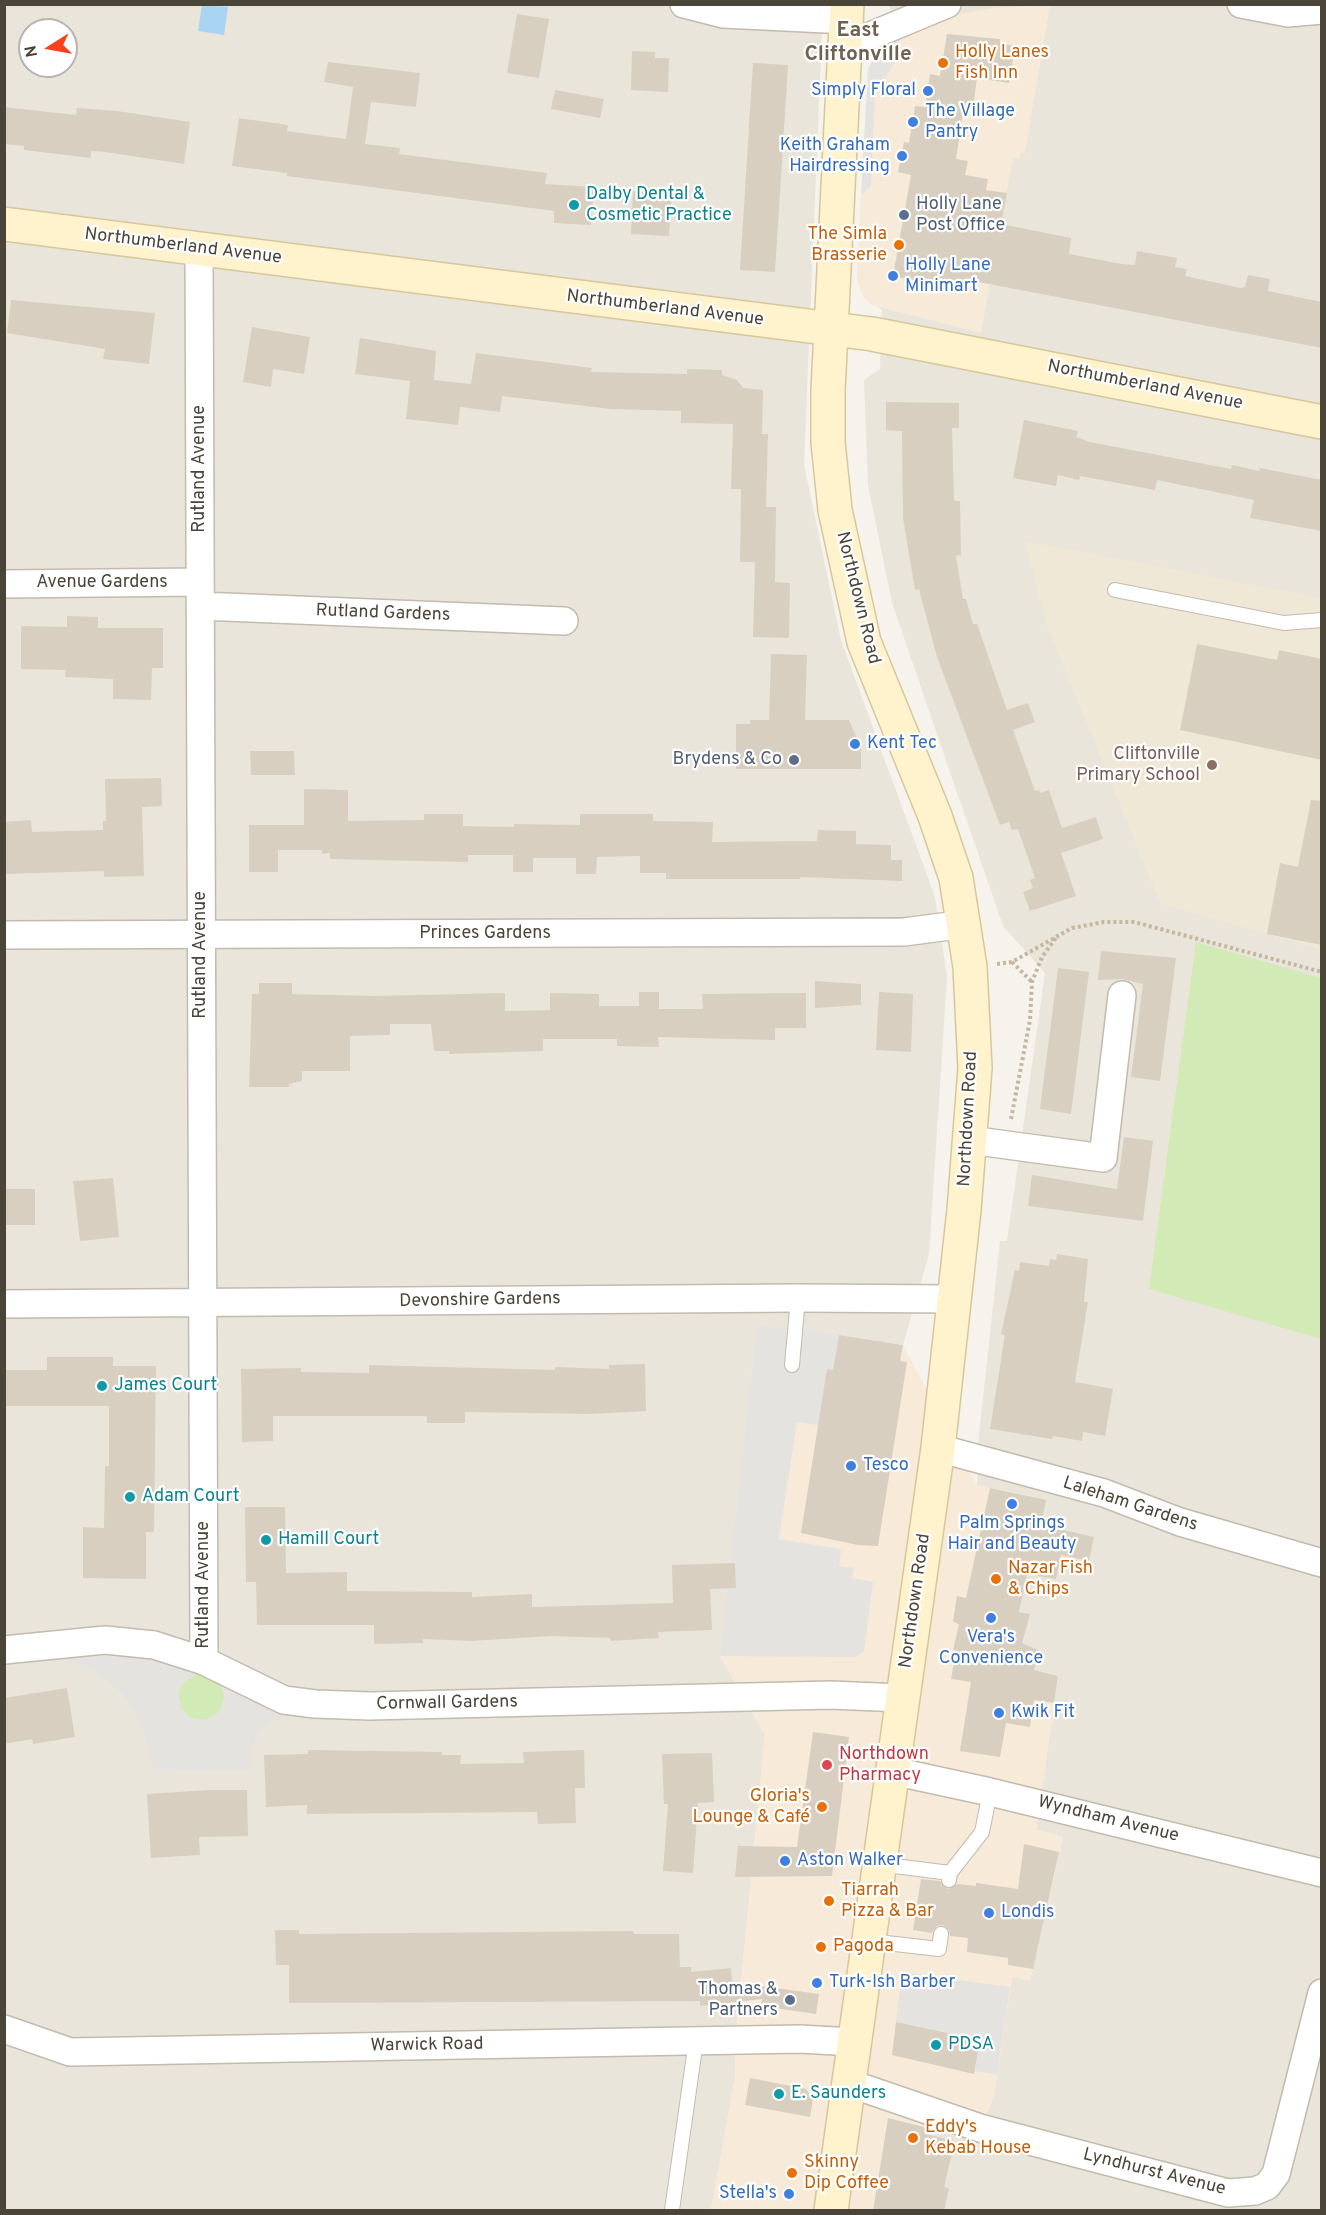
<!DOCTYPE html>
<html>
<head>
<meta charset="utf-8">
<style>
  body { margin:0 }
  #map { position:relative; width:1326px; height:2215px; overflow:hidden; background:#f6f3ec; font-family:Overpass,sans-serif }
  canvas { display:block }
  .frame { position:absolute; inset:0; border:6px solid #4b4439; pointer-events:none }
  .north { position:absolute; left:18px; top:18px; width:60px; height:60px; box-sizing:border-box; background:#fff; border:2px solid #b7b4b0; border-radius:50%; rotate:259deg; font-size:16px; font-weight:700; line-height:24px; text-align:center; color:#4b4439 }
  .north::after { content:''; display:block; margin:auto; width:21px; height:27px; background:#fc3f1d; clip-path:polygon(50% 0,100% 100%,50% 72%,0 100%) }
</style>
</head>
<body>
<div id="map">
<canvas width="1326" height="2215"></canvas>
<div class="frame"></div>
<div class="north">N</div>
</div>
<script>
const ctx = document.querySelector('canvas').getContext('2d');
ctx.lineJoin = 'round';
function paint(path, color) { ctx.fillStyle = color; ctx.fill(path, 'evenodd'); }
const poly = rows => new Path2D(rows.map(r => 'M' + r).join(''));
function stroke(path, color, width, dash) { ctx.strokeStyle = color; ctx.lineWidth = width; ctx.lineCap = dash ? 'butt' : 'round'; ctx.setLineDash(dash || []); ctx.stroke(path); }
function drawText(font, color, halo, rows, align = 'center') {
  ctx.font = font + ' Overpass,sans-serif'; ctx.lineWidth = 4.5; ctx.setLineDash([]); ctx.textBaseline = 'middle'; ctx.strokeStyle = halo; ctx.fillStyle = color; for (const [text, x, y, turn = 0] of rows) {
    ctx.save(); ctx.translate(x, y); ctx.rotate((+turn || 0) * Math.PI / 180); ctx.textAlign = isNaN(turn) ? turn : align; if (halo) ctx.strokeText(text, 0, 0); ctx.fillText(text, 0, 0); ctx.restore();
  }
}
paint(poly([
  [5,5,823,5,804,465,841,640,935,897,947,977,929,1254,903,1345,839,1335,720,1656,765,1735,737,2024,735,2078,711,2210,5,2210],
  [30,30,66,30,66,66,30,66],
  [889,5,1321,5,1321,2210,873,2210,888,2118,976,2141,994,2095,1012,1976,1030,1980,1063,1837,1036,1830,1058,1676,950,1649,977,1485,979,1435,1000,1241,1007,1241,1045,973,1003,926,892,603,868,485,864,380,880,369,882,310,864,298,857,279,861,195,871,185,875,96,900,37]
]), '#eae5da');
paint(poly([
  [1050,5,1025,153,1021,152,1020,159,1013,158,981,333,872,305,864,298,857,279,861,195,871,185,875,96,900,53,900,37,959,14,993,8],
  [757,1325,903,1345,977,1485,1025,1495,987,1658,1058,1676,1036,1830,1063,1837,1030,1981,1012,1977,994,2095,976,2141,928,2129,908,2210,711,2210,735,2078,737,2024,765,1735,720,1656]
]), '#f7ead8');
paint(poly([
  [1025,541,1321,598,1321,950,1160,903,1047,626]
]), '#efe8d6');
paint(poly([
  [1196,942,1321,978,1321,1339,1149,1289],
  '178 1697a23 23 0 1 1 46 0a23 23 0 1 1-46 0Z'
]), '#d2eab5');
paint(poly([
  [900,37,900,53,875,96,871,186,861,195,868,68,880,49],
  [757,1325,839,1335,833,1370,818,1425,797,1422,779,1539,841,1549,839,1566,854,1568,852,1578,873,1582,864,1651,854,1657,720,1656],
  [132,1651,206,1674,191,1676,181,1686,178,1693,181,1708,191,1718,207,1720,220,1711,225,1696,219,1681,306,1713,271,1721,258,1732,250,1752,249,1770,154,1771,141,1723,122,1693,94,1670,59,1656],
  [902,1972,1010,1987,997,2075,975,2071,979,2040,896,2022]
]), '#e5e3e0');
paint(poly([
  [202,5,228,7,224,35,198,31]
]), '#a9d4f2');
paint(poly([
  [517,14,549,19,539,78,507,73],
  [947,34,1000,39,1000,43,1015,46,1009,83,977,78,973,108,964,106,956,159,968,161,965,175,988,179,986,190,1007,193,1001,224,1071,238,1069,254,1122,264,1135,265,1137,251,1177,258,1175,267,1187,269,1185,276,1241,288,1245,287,1248,275,1270,279,1268,291,1322,302,1322,348,979,282,978,285,945,279,944,286,893,276,911,175,898,172,904,142,909,143,915,106,925,107,930,74,940,76],
  [632,51,655,52,655,58,669,58,668,92,631,90],
  [328,62,420,73,416,107,371,102,365,144,400,148,399,154,547,173,545,184,594,187,591,225,554,223,554,211,287,176,287,173,232,166,239,118,288,125,287,131,346,139,353,87,324,82],
  [753,63,788,65,775,272,740,270],
  [555,90,604,99,600,118,551,109],
  [4,107,76,115,77,108,117,111,190,122,184,164,105,152,91,151,91,158,24,150,24,146,4,144],
  [633,191,672,193,669,236,631,234],
  [11,300,155,313,149,364,103,359,105,349,7,333],
  [252,327,310,337,304,374,273,369,271,387,243,382],
  [360,338,436,351,434,380,471,384,476,353,592,368,591,372,687,374,687,369,722,370,722,375,737,380,743,388,763,390,762,434,768,434,766,507,776,507,775,582,790,583,789,638,753,637,755,562,740,562,741,489,731,489,733,424,681,423,681,411,610,409,502,396,500,412,460,407,458,425,406,419,410,381,355,374],
  [886,402,959,403,959,428,952,428,954,501,960,501,961,555,956,556,963,599,966,599,973,624,977,624,1007,710,1028,703,1035,722,1013,730,1035,791,1039,790,1040,793,1049,790,1062,828,1096,817,1103,839,1061,853,1076,896,1030,911,1023,892,1033,888,1030,880,1035,878,1018,829,1012,830,1009,822,1000,825,937,657,919,589,915,590,903,518,902,431,886,430],
  [1024,420,1078,431,1076,437,1090,442,1231,469,1232,465,1259,471,1260,468,1322,480,1322,531,1250,518,1254,500,1157,480,1155,490,1080,476,1079,480,1058,475,1056,486,1013,478],
  [67,616,98,617,98,628,163,628,163,668,152,668,151,700,113,699,113,679,65,677,66,670,21,669,21,626,67,627],
  [1197,644,1277,660,1279,650,1322,659,1322,760,1180,730],
  [771,654,807,655,805,720,849,720,861,748,861,769,736,769,736,724,750,724,750,720,769,720],
  [250,751,294,751,295,775,251,775],
  [161,778,162,806,142,807,144,876,104,877,104,871,4,874,4,822,31,820,32,832,103,830,103,821,106,821,105,779],
  [304,789,348,790,348,821,424,820,424,814,463,814,463,826,514,827,514,824,580,825,580,814,653,814,653,821,713,822,712,842,817,841,818,830,856,831,856,844,891,845,891,860,902,860,902,881,800,877,800,879,666,879,666,873,640,873,640,856,597,857,596,874,576,874,576,858,533,858,533,872,513,872,513,855,468,855,468,862,330,859,330,853,322,854,322,850,278,850,278,872,249,872,249,825,304,825],
  [1311,800,1322,801,1322,945,1267,934,1280,863,1298,867],
  [1101,951,1176,958,1160,1081,1131,1077,1143,984,1123,979,1098,980],
  [1058,968,1089,972,1071,1114,1040,1109],
  [815,981,861,984,861,1005,815,1008],
  [259,983,292,983,292,994,373,996,505,993,505,1011,550,1010,550,993,599,994,599,1006,639,1006,639,992,659,992,659,1009,703,1009,702,994,806,993,806,1028,775,1028,775,1040,658,1037,659,1047,617,1046,617,1039,543,1039,543,1051,449,1054,449,1051,434,1051,431,1024,390,1024,390,1035,350,1036,350,1071,302,1071,302,1081,289,1084,289,1087,249,1087,252,994,259,994],
  [879,992,913,994,911,1052,876,1050],
  [1124,1137,1153,1141,1143,1221,1028,1206,1032,1175,1117,1189],
  [113,1178,119,1237,80,1241,73,1181],
  [4,1189,35,1189,35,1225,4,1225],
  [1057,1254,1088,1259,1084,1302,1088,1302,1075,1382,1113,1389,1105,1436,1083,1432,1082,1441,1053,1436,1052,1439,990,1429,1005,1335,1001,1334,1015,1270,1019,1271,1020,1262,1049,1266,1050,1259,1056,1260],
  [839,1335,903,1345,900,1361,907,1362,878,1546,858,1545,801,1533,827,1369,833,1370],
  [47,1357,113,1357,113,1366,156,1366,154,1532,146,1532,146,1579,83,1578,83,1527,104,1528,105,1466,109,1466,109,1406,4,1406,4,1370,47,1370],
  [645,1364,646,1411,591,1414,465,1412,465,1423,427,1423,427,1416,273,1416,273,1441,242,1442,241,1369,301,1368,301,1372,369,1373,369,1365,555,1370,555,1367,609,1369,609,1365],
  [990,1488,1046,1500,1041,1525,1094,1537,1089,1561,1061,1555,1056,1579,1027,1574,1019,1612,1030,1614,1022,1643,1038,1650,1034,1670,1058,1676,1054,1703,1034,1700,1030,1727,1006,1723,1000,1757,960,1751,971,1682,951,1679,956,1651,953,1650,959,1624,953,1622,957,1596,966,1598],
  [245,1507,285,1507,286,1573,347,1572,347,1591,472,1592,472,1597,532,1594,532,1607,673,1603,672,1565,735,1563,736,1588,710,1589,712,1630,658,1632,659,1638,611,1641,610,1638,551,1636,472,1641,423,1639,423,1643,374,1644,374,1625,257,1625,256,1582,246,1582],
  [67,1688,75,1737,33,1744,32,1739,4,1744,4,1698],
  [813,1732,849,1737,832,1876,735,1877,738,1846,797,1847],
  [308,1750,442,1752,442,1755,461,1755,460,1764,524,1763,523,1752,584,1750,585,1788,575,1788,576,1823,538,1824,537,1812,307,1814,307,1805,266,1807,264,1755,308,1754],
  [712,1753,714,1802,698,1803,693,1873,663,1871,668,1804,664,1804,662,1754],
  [209,1790,247,1790,248,1836,199,1837,200,1855,151,1858,147,1794],
  [1024,1844,1059,1852,1033,1969,1008,1965,1008,1958,967,1952,968,1938,950,1936,949,1930,943,1925,937,1926,932,1933,913,1930,921,1879,940,1881,948,1889,957,1884,976,1886,976,1883,1018,1889],
  [275,1930,299,1930,299,1934,633,1931,634,1934,679,1934,680,1967,691,1967,691,1972,731,1968,732,1982,819,1994,816,2014,761,2006,762,1999,700,2006,700,2001,289,2003,289,1965,276,1965],
  [896,2022,980,2040,974,2074,892,2055],
  [750,2078,806,2089,813,2099,810,2117,745,2105],
  [888,2118,928,2128,926,2134,955,2141,944,2187,949,2188,944,2211,873,2211]
]), '#d8cfc1');
const lane = poly([
  [1115,590,1284,623,1322,620],
  [792,1365,798,1298],
  [879,1864,950,1873,949,1880],
  [950,1873,982,1832,990,1792],
  [869,1941,939,1949,941,1934],
  [672,2210,696,2041]
]);
const street = poly([
  [684,4,723,14,826,19,846,17],
  [1241,4,1288,13,1322,10],
  [846,46,947,4],
  [199,249,204,1661],
  [4,584,200,582],
  [201,606,564,621],
  [4,935,904,932,965,924],
  [970,1140,1103,1158,1122,995],
  [4,1304,798,1298,955,1299],
  [938,1448,1104,1493,1180,1522,1322,1563],
  [4,1650,105,1640,154,1645,204,1661,284,1700,315,1704,370,1706,831,1695,901,1698],
  [893,1771,990,1792,1322,1873],
  [4,2029,70,2052,800,2039,853,2042],
  [848,2086,866,2089,980,2128,1228,2193,1255,2191,1267,2186,1276,2174,1322,1993]
]);
const secondary = poly([
  [4,224,872,334,1322,422],
  [831,2210,938,1448,964,1210,975,1068,970,967,956,878,935,816,864,642,835,510,828,442,828,391,847,4]
]);
stroke(lane, '#c2bbae', 16);
stroke(street, '#c2bbae', 30);
stroke(secondary, '#d6c79b', 36);
stroke(poly([
  [1012,962,1032,982],
  [997,964,1012,962,1072,928,1104,922,1134,922,1322,972],
  [1011,1119,1030,1020,1032,982,1042,957,1058,935]
]), '#c4b79f', 4, [3, 3]);
stroke(lane, '#fff', 14);
stroke(street, '#fff', 27);
stroke(secondary, '#fff3cd', 33);
for (const [x, y, r, color] of [
  [943,63,6,"#e8710a"],
  [928,91,6,"#3f7fe0"],
  [913,122,6,"#3f7fe0"],
  [902,156,6,"#3f7fe0"],
  [574,205,6,"#0f9aa8"],
  [904,215,6,"#5c6f8a"],
  [899,245,6,"#e8710a"],
  [893,276,6,"#3f7fe0"],
  [855,744,6,"#3f7fe0"],
  [794,760,6,"#5c6f8a"],
  [1212,765,6,"#8d6e63"],
  [102,1386,6,"#0f9aa8"],
  [851,1466,6,"#3f7fe0"],
  [130,1497,6,"#0f9aa8"],
  [1012,1504,6,"#3f7fe0"],
  [266,1540,6,"#0f9aa8"],
  [996,1579,6,"#e8710a"],
  [991,1618,6,"#3f7fe0"],
  [999,1713,6,"#3f7fe0"],
  [827,1765,6,"#e0444e"],
  [822,1807,6,"#e8710a"],
  [785,1861,6,"#3f7fe0"],
  [829,1901,6,"#e8710a"],
  [989,1913,6,"#3f7fe0"],
  [821,1947,6,"#e8710a"],
  [817,1983,6,"#3f7fe0"],
  [790,2000,6,"#5c6f8a"],
  [936,2045,6,"#0f9aa8"],
  [779,2094,6,"#0f9aa8"],
  [913,2138,6,"#e8710a"],
  [792,2173,6,"#e8710a"],
  [789,2194,6,"#3f7fe0"]
]) { const dot = new Path2D(); dot.arc(x, y, r, 0, 2 * Math.PI); ctx.fillStyle = color; ctx.fill(dot); stroke(dot, '#fff', 2); }
drawText('18px', '#c56008', '#fff', [
  ["Holly Lanes",955,53],
  ["Fish Inn",955,74],
  ["The Simla",887,235,"right"],
  ["Brasserie",887,256,"right"],
  ["Nazar Fish",1008,1569],
  ["& Chips",1008,1590],
  ["Gloria's",810,1797,"right"],
  ["Lounge & Café",810,1818,"right"],
  ["Tiarrah",841,1891],
  ["Pizza & Bar",841,1912],
  ["Pagoda",833,1947],
  ["Eddy's",925,2128],
  ["Kebab House",925,2149],
  ["Skinny",804,2163],
  ["Dip Coffee",804,2184]
], 'left');
drawText('18px', '#366cbe', '#fff', [
  ["Simply Floral",916,91,"right"],
  ["The Village",925,112],
  ["Pantry",925,133],
  ["Keith Graham",890,146,"right"],
  ["Hairdressing",890,167,"right"],
  ["Holly Lane",905,266],
  ["Minimart",905,287],
  ["Kent Tec",867,744],
  ["Tesco",863,1466],
  ["Palm Springs",1012,1524,"center"],
  ["Hair and Beauty",1012,1545,"center"],
  ["Vera's",991,1638,"center"],
  ["Convenience",991,1659,"center"],
  ["Kwik Fit",1011,1713],
  ["Aston Walker",797,1861],
  ["Londis",1001,1913],
  ["Turk-Ish Barber",829,1983],
  ["Stella's",777,2194,"right"]
], 'left');
drawText('18px', '#0d838f', '#fff', [
  ["Dalby Dental &",586,195],
  ["Cosmetic Practice",586,216],
  ["James Court",114,1386],
  ["Adam Court",142,1497],
  ["Hamill Court",278,1540],
  ["PDSA",948,2045],
  ["E. Saunders",791,2094]
], 'left');
drawText('18px', '#4e5e75', '#fff', [
  ["Holly Lane",916,205,"left"],
  ["Post Office",916,226,"left"],
  ["Brydens & Co",782,760],
  ["Thomas &",778,1990],
  ["Partners",778,2011]
], 'right');
drawText('18px', '#4b4439', '#fff', [
  ["Northumberland Avenue",183,247,7],
  ["Northumberland Avenue",665,309,7],
  ["Northumberland Avenue",1145,386,11],
  ["Rutland Avenue",200,469,-90],
  ["Avenue Gardens",102,583],
  ["Northdown Road",857,598,76],
  ["Rutland Gardens",383,614,2],
  ["Princes Gardens",485,934],
  ["Rutland Avenue",201,955,-90],
  ["Northdown Road",969,1119,-87],
  ["Devonshire Gardens",480,1301,-1],
  ["Laleham Gardens",1130,1505,18],
  ["Rutland Avenue",204,1585,-90],
  ["Northdown Road",916,1601,-82],
  ["Cornwall Gardens",447,1704,-1],
  ["Wyndham Avenue",1108,1820,14],
  ["Warwick Road",427,2046,-1],
  ["Lyndhurst Avenue",1154,2173,14]
]);
drawText('18px', '#785e54', '#fff', [
  ["Cliftonville",1200,755],
  ["Primary School",1200,776]
], 'right');
drawText('18px', '#be3a42', '#fff', [
  ["Northdown",839,1755],
  ["Pharmacy",839,1776]
], 'left');
drawText('bold 21px', '#6e6250', '#fff', [
  ["East",858,32],
  ["Cliftonville",858,56]
]);
</script>
</body>
</html>
